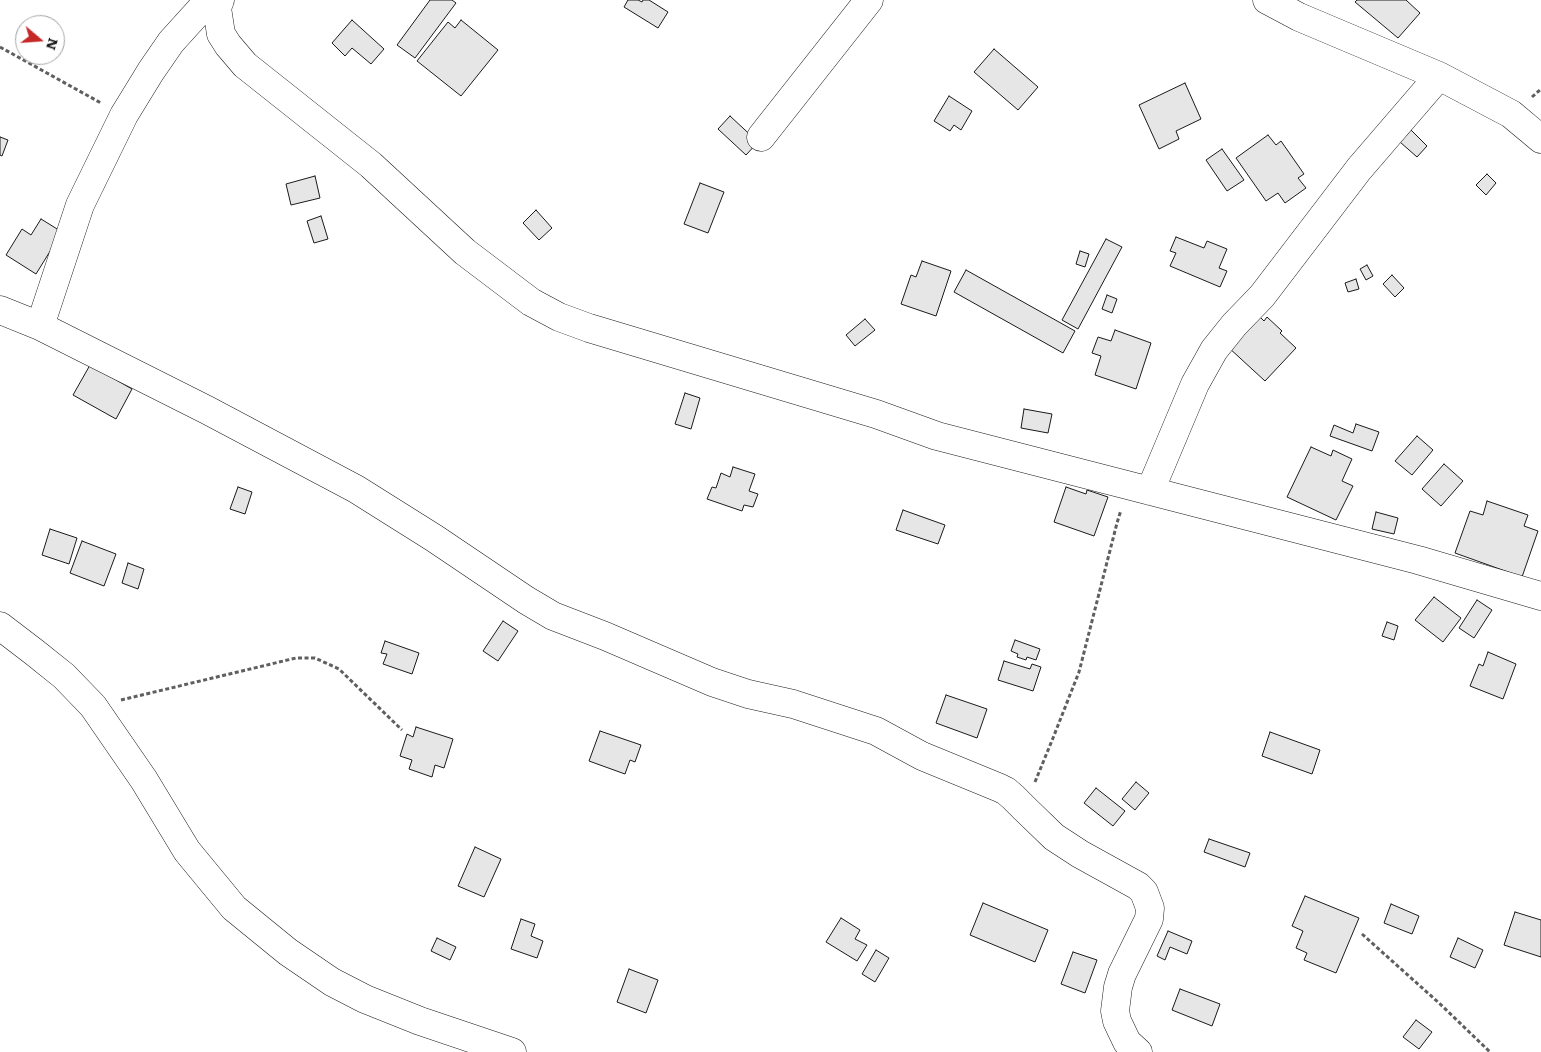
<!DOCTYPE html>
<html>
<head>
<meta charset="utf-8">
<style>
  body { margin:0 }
  #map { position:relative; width:1541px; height:1052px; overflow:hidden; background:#fff; font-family:Literata,serif }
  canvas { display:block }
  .north { position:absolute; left:15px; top:15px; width:50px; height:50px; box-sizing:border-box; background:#fff; border:1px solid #a3a3a3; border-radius:50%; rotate:108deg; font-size:14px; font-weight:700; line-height:20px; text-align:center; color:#1a1a1a }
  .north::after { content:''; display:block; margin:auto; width:18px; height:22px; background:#c62828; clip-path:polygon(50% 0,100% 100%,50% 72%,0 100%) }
</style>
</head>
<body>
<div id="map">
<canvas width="1541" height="1052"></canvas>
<div class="north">N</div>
</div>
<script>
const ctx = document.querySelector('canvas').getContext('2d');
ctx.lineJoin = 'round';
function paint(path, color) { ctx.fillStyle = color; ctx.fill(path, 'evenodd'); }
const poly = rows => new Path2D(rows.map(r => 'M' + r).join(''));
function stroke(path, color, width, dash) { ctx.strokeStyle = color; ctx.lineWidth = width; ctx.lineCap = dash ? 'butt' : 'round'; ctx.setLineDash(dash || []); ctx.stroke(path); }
const building = poly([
  [430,0,452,0,456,3,415,58,397,45,430,0],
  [628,0,638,0,642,2,643,0,649,0,668,12,658,28,624,7,628,0],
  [1357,0,1406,0,1420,13,1398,38,1355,2,1357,0],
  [352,20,384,49,371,64,352,48,345,56,332,43,352,20],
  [461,20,498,50,461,96,417,61,448,22,455,28,461,20],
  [994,49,1038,87,1018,110,974,72,994,49],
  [1185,83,1201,119,1176,131,1179,139,1159,149,1139,105,1185,83],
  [949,96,972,111,961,130,954,125,950,131,934,121,949,96],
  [730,116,758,142,746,155,718,129,730,116],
  [1411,130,1427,146,1417,157,1400,142,1411,130],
  [1268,135,1276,145,1281,141,1304,174,1298,178,1306,188,1285,203,1278,193,1266,201,1236,158,1268,135],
  [0,137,8,140,2,156,0,155,0,137],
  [1222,149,1244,180,1227,191,1206,160,1222,149],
  [1487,174,1496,183,1486,195,1476,185,1487,174],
  [315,176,320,198,291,205,286,184,315,176],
  [700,183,724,192,708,233,684,224,700,183],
  [536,210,552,228,539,240,523,223,536,210],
  [321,216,328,239,314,243,307,221,321,216],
  [41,219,62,232,36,274,6,255,22,229,31,235,41,219],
  [1176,237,1204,248,1207,241,1227,249,1219,268,1227,271,1220,287,1170,266,1176,253,1170,251,1176,237],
  [1106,239,1122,247,1078,329,1062,320,1106,239],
  [1080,251,1089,254,1085,267,1076,264,1080,251],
  [922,261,951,271,936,316,901,304,911,275,916,277,922,261],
  [1367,265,1373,276,1366,280,1360,269,1367,265],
  [966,270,1075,331,1063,353,954,292,966,270],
  [1392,275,1404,288,1395,297,1383,284,1392,275],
  [1356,279,1359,289,1348,292,1345,283,1356,279],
  [1107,295,1117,299,1112,313,1102,309,1107,295],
  [1258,315,1264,321,1267,317,1282,331,1280,333,1296,348,1265,381,1228,347,1258,315],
  [865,319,875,330,855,346,846,335,865,319],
  [1115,330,1151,343,1136,389,1095,375,1101,356,1092,353,1098,337,1111,341,1115,330],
  [90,365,132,389,116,419,73,395,90,365],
  [685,393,700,398,691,429,675,424,685,393],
  [1024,409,1052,414,1048,433,1021,428,1024,409],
  [1356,424,1379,432,1372,451,1330,436,1334,425,1353,433,1356,424],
  [1417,436,1433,450,1412,475,1395,461,1417,436],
  [1311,447,1331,456,1333,450,1352,459,1342,481,1353,486,1336,520,1287,497,1311,447],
  [1444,464,1463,481,1441,506,1422,489,1444,464],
  [733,467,755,474,749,491,758,494,753,507,744,505,742,511,707,499,712,487,716,488,721,473,730,477,733,467],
  [238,487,252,492,245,514,230,509,238,487],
  [1066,487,1086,494,1087,490,1108,497,1094,536,1054,522,1066,487],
  [1487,501,1528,515,1524,526,1538,531,1522,577,1455,553,1470,511,1483,515,1487,501],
  [903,510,945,525,938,544,896,530,903,510],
  [1376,512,1398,518,1394,534,1372,529,1376,512],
  [50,529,77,538,69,564,42,555,50,529],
  [82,541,116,554,104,586,70,573,82,541],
  [128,563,144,569,138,589,122,583,128,563],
  [1434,597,1461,618,1443,642,1415,620,1434,597],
  [1477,600,1492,610,1474,638,1459,628,1477,600],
  [503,621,518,631,498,661,483,651,503,621],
  [1387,622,1398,626,1394,640,1382,636,1387,622],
  [1015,640,1040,649,1036,660,1027,657,1026,660,1017,657,1018,654,1011,651,1015,640],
  [385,641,419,653,412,674,383,664,387,654,381,653,385,641],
  [1488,652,1516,664,1503,699,1470,686,1479,664,1483,666,1488,652],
  [1004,661,1030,669,1032,664,1041,667,1033,691,998,680,1004,661],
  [946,695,987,709,977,738,936,723,946,695],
  [416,727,453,739,444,768,435,765,432,777,409,769,412,760,400,756,407,734,413,737,416,727],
  [600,731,641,745,635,762,630,760,625,774,589,761,600,731],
  [1270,732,1320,750,1312,774,1262,756,1270,732],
  [1136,782,1149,793,1135,810,1122,799,1136,782],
  [1096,788,1125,811,1113,826,1084,803,1096,788],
  [1209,839,1250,853,1245,867,1204,852,1209,839],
  [475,847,501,859,484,897,458,886,475,847],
  [1305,896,1359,918,1336,973,1304,960,1307,953,1296,948,1303,931,1292,926,1305,896],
  [983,903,1048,930,1035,962,970,935,983,903],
  [1391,904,1419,916,1412,934,1384,923,1391,904],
  [1515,912,1541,920,1541,957,1504,945,1515,912],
  [841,918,860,930,855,939,867,945,857,961,826,942,841,918],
  [521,919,535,924,531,936,543,941,537,958,511,949,521,919],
  [1168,931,1192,941,1187,954,1170,947,1165,960,1157,956,1168,931],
  [437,938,456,947,450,960,431,951,437,938],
  [1458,938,1483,950,1475,968,1450,957,1458,938],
  [876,950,889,958,875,982,862,974,876,950],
  [1073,952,1097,960,1085,993,1061,984,1073,952],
  [629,969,658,980,646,1013,617,1002,629,969],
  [1180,989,1220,1004,1212,1026,1172,1010,1180,989],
  [1416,1020,1432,1032,1419,1049,1403,1037,1416,1020]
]);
paint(building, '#e6e6e6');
stroke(building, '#1a1a1a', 1);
const minor = poly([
  [220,0,217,8,221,34,228,45,245,65,371,165,465,252,531,302,559,317,589,328,876,414,937,436,1418,560,1541,596],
  [1267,0,1299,17,1439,76,1511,114,1541,139],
  [761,137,869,0],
  [0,310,40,326,207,410,356,489,434,538,526,600,553,616,605,636,712,682,748,694,793,704,876,731,922,756,1000,788,1006,791,1013,797,1024,808,1054,837,1080,854,1138,886,1144,892,1150,908,1149,919,1122,974,1118,987,1115,1011,1117,1021,1127,1042,1138,1052],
  [40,326,80,205,124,115,151,71,171,42,209,0],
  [1150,491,1195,384,1214,350,1234,325,1262,296,1359,169,1439,76],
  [0,626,34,652,64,676,93,706,144,780,187,851,234,908,288,952,332,982,365,999,420,1021,512,1052]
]);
stroke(minor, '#1a1a1a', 29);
stroke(poly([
  [0,47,101,103],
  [1532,97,1541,89],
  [121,700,296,658,315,658,339,669,402,730],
  [1035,782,1053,738,1079,672,1117,523,1121,510],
  [1362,934,1439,1003,1490,1052]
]), '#5f5f5f', 3, [4, 2.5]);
stroke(minor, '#fff', 28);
</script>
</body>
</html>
